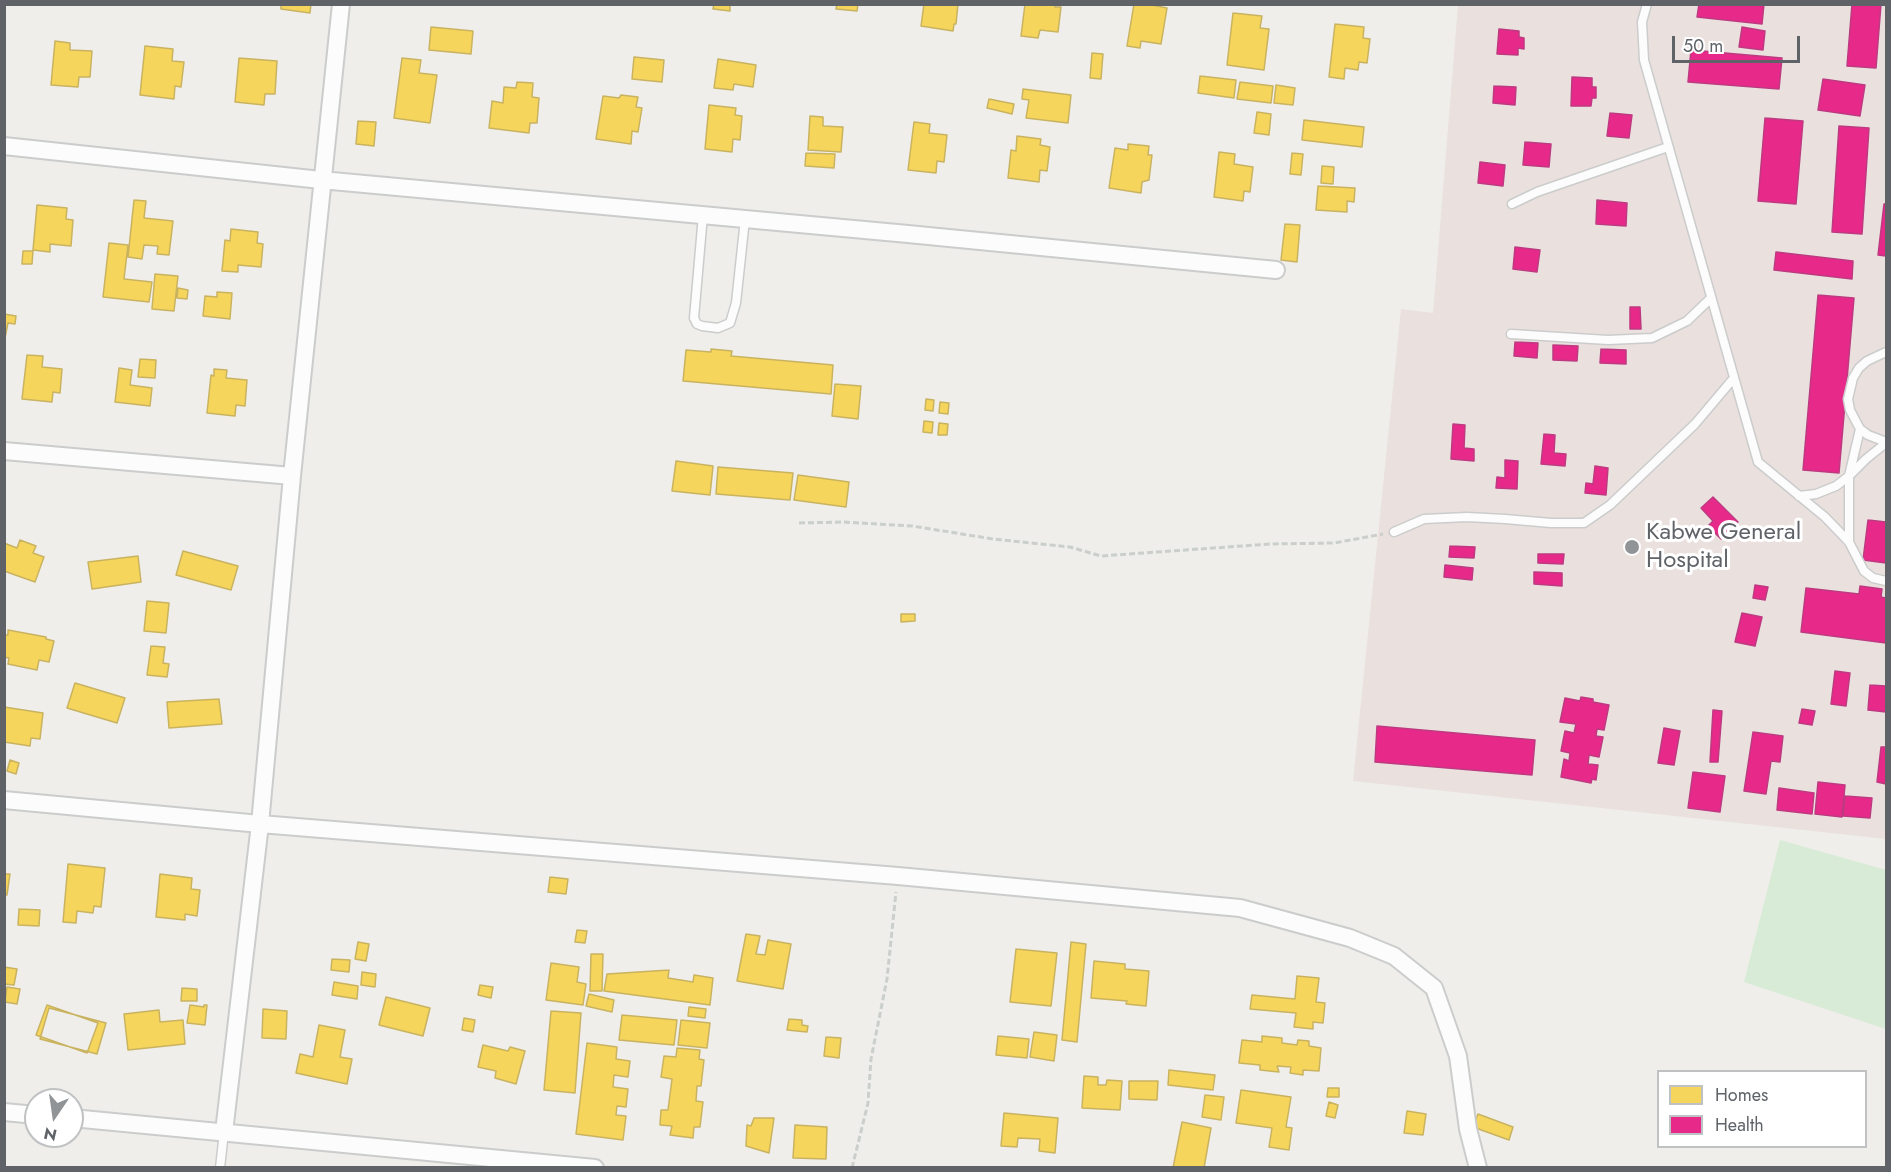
<!DOCTYPE html>
<html>
<head>
<meta charset="utf-8">
<style>
  body { margin:0 }
  #map { position:relative; width:1891px; height:1172px; overflow:hidden; background:#efeeea; font-family:Jost,sans-serif }
  canvas { display:block }
  .frame { position:absolute; inset:0; border:6px solid #5f6368; pointer-events:none }
  .legend { position:absolute; left:1657px; top:1070px; width:210px; height:78px; box-sizing:border-box; background:#fff; border:2px solid #bfc1c3; margin:0; padding:8px 10px; list-style:none; font-size:18px; color:#5f6368 }
  .legend li { display:flex; align-items:center; gap:12px; height:30px }
  .legend b { width:30px; border:2px solid #bfc1c3 }
  .north { position:absolute; left:24px; top:1088px; width:60px; height:60px; box-sizing:border-box; background:#fff; border:2px solid #bfc1c3; border-radius:50%; rotate:193deg; font-size:16px; font-weight:700; line-height:24px; text-align:center; color:#5f6368 }
  .north::after { content:''; display:block; margin:auto; width:21px; height:27px; background:#919496; clip-path:polygon(50% 0,100% 100%,50% 72%,0 100%) }
  .scale { position:absolute; left:1672px; top:36px; width:128px; height:27px; box-sizing:border-box; border:3px solid #5f6368; border-top:0; padding-left:8px; font-size:18px; line-height:21px; white-space:nowrap; color:#5f6368; -webkit-text-stroke:4px #fff; paint-order:stroke }
</style>
</head>
<body>
<div id="map">
<canvas width="1891" height="1172"></canvas>
<div class="frame"></div>
<ul class="legend">
<li><b style="height:16px;background:#f6d55c"></b>Homes</li>
<li><b style="height:16px;background:#e7298a"></b>Health</li>
</ul>
<div class="north">N</div>
<div class="scale">50 m</div>
</div>
<script>
const ctx = document.querySelector('canvas').getContext('2d');
ctx.lineJoin = 'round';
function paint(path, color) { ctx.fillStyle = color; ctx.fill(path, 'evenodd'); }
const poly = rows => new Path2D(rows.map(r => 'M' + r).join(''));
function stroke(path, color, width, dash) { ctx.strokeStyle = color; ctx.lineWidth = width; ctx.lineCap = dash ? 'butt' : 'round'; ctx.setLineDash(dash || []); ctx.stroke(path); }
function drawText(font, color, halo, rows, align = 'center') {
  ctx.font = font + ' Jost,sans-serif'; ctx.lineWidth = 6; ctx.setLineDash([]); ctx.textBaseline = 'middle'; ctx.strokeStyle = halo; ctx.fillStyle = color; for (const [text, x, y, turn = 0] of rows) {
    ctx.save(); ctx.translate(x, y); ctx.rotate((+turn || 0) * Math.PI / 180); ctx.textAlign = isNaN(turn) ? turn : align; if (halo) ctx.strokeText(text, 0, 0); ctx.fillText(text, 0, 0); ctx.restore();
  }
}
paint(poly([
  [1458,5,1886,5,1886,839,1353,781,1401,309,1433,313]
]), '#eae0de');
paint(poly([
  [1780,840,1886,870,1886,1029,1744,982]
]), '#d8ebd6');
const homes = poly([
  [281,4,311,4,310,13,281,9,281,4],
  [714,4,730,4,730,11,713,9,714,4],
  [837,4,858,4,857,11,836,9,837,4],
  [924,4,958,4,956,24,954,24,953,31,921,26,924,4],
  [1025,4,1056,4,1055,7,1061,7,1058,32,1040,30,1038,38,1021,36,1025,4],
  [1134,4,1147,4,1167,8,1161,44,1141,41,1140,48,1127,46,1134,4],
  [1233,13,1262,16,1260,28,1269,29,1264,70,1227,65,1233,13],
  [1335,24,1364,27,1363,38,1370,39,1367,63,1359,62,1358,70,1345,68,1344,79,1329,77,1335,24],
  [431,27,473,31,471,54,429,50,431,27],
  [55,41,70,43,70,50,92,51,90,77,79,77,78,87,51,85,55,41],
  [145,46,173,49,172,61,184,62,181,87,175,86,174,99,140,95,145,46],
  [1092,53,1103,54,1101,79,1090,78,1092,53],
  [634,57,664,60,662,82,632,79,634,57],
  [239,58,277,61,275,94,265,94,264,105,235,102,239,58],
  [402,58,421,60,419,73,437,75,430,123,394,118,402,58],
  [718,59,756,65,753,87,734,84,733,90,714,88,718,59],
  [1200,76,1236,80,1234,98,1198,93,1200,76],
  [517,82,533,83,532,97,539,98,537,123,530,123,529,133,489,128,492,101,503,103,504,87,516,88,517,82],
  [1240,82,1273,86,1271,103,1237,99,1240,82],
  [1276,85,1295,88,1293,105,1274,103,1276,85],
  [1023,89,1071,95,1068,123,1026,118,1029,100,1022,99,1023,89],
  [621,95,638,97,636,107,642,108,638,132,632,131,631,144,596,139,603,96,619,98,621,95],
  [989,99,1014,104,1012,114,987,108,989,99],
  [709,105,736,108,735,115,742,116,740,140,733,139,732,152,705,149,709,105],
  [1257,112,1271,114,1269,135,1254,133,1257,112],
  [810,116,823,117,823,126,843,127,841,152,808,150,810,116],
  [1304,120,1364,127,1362,147,1302,140,1304,120],
  [358,121,376,122,374,146,356,144,358,121],
  [914,122,930,124,929,133,947,135,944,162,937,161,936,173,908,170,914,122],
  [1017,136,1041,139,1040,145,1050,147,1047,171,1040,170,1039,182,1008,178,1011,150,1016,151,1017,136],
  [1128,144,1149,146,1148,155,1152,155,1149,180,1142,182,1141,193,1109,188,1115,148,1128,150,1128,144],
  [1219,152,1235,154,1234,164,1253,167,1250,192,1244,191,1243,201,1214,197,1219,152],
  [806,153,835,154,834,168,805,166,806,153],
  [1292,153,1303,154,1301,175,1290,174,1292,153],
  [1322,166,1334,167,1333,184,1321,183,1322,166],
  [1318,186,1355,188,1354,202,1347,201,1347,212,1316,210,1318,186],
  [134,200,146,201,144,218,173,221,169,255,157,254,158,246,144,245,142,259,128,257,134,200],
  [37,205,67,208,66,219,73,220,71,246,50,244,50,252,33,250,37,205],
  [1285,224,1300,225,1297,262,1281,260,1285,224],
  [231,229,258,232,257,243,263,244,261,267,238,265,238,272,222,271,225,240,230,241,231,229],
  [109,243,128,245,124,279,152,282,149,302,103,297,109,243],
  [23,251,33,251,32,264,22,264,23,251],
  [155,274,178,276,174,311,152,309,155,274],
  [178,288,188,290,187,299,177,298,178,288],
  [217,292,232,293,230,319,203,316,205,296,217,297,217,292],
  [4,314,16,316,15,324,8,323,4,343,4,314],
  [711,349,732,351,731,356,833,365,831,394,683,381,686,350,711,352,711,349],
  [27,355,43,356,42,367,62,369,60,393,53,392,52,402,22,399,27,355],
  [140,359,156,360,155,378,138,377,140,359],
  [119,368,132,370,130,385,152,388,150,406,115,402,119,368],
  [214,369,227,370,226,378,247,380,245,406,236,405,235,416,207,413,211,375,214,376,214,369],
  [835,384,861,386,858,419,832,416,835,384],
  [926,399,934,400,933,411,925,410,926,399],
  [940,402,949,403,948,414,939,413,940,402],
  [924,421,933,422,932,433,923,432,924,421],
  [939,423,948,424,947,435,938,435,939,423],
  [676,461,713,466,710,495,672,491,676,461],
  [718,467,793,473,790,500,716,494,718,467],
  [798,475,849,482,846,507,794,500,798,475],
  [20,540,36,546,33,553,44,557,35,582,4,571,4,543,17,548,20,540],
  [183,551,238,566,231,590,176,575,183,551],
  [138,556,141,582,92,589,88,562,138,556],
  [147,601,169,603,166,633,144,631,147,601],
  [901,614,915,614,915,621,901,622,901,614],
  [8,630,46,637,46,639,54,641,49,662,39,660,37,670,8,664,9,658,4,657,4,635,8,635,8,630],
  [151,646,165,647,163,663,169,664,167,677,147,675,151,646],
  [75,683,125,698,117,723,67,708,75,683],
  [219,699,222,724,169,728,167,702,219,699],
  [4,707,43,713,40,739,31,738,30,746,4,742,4,707],
  [10,760,19,763,16,774,7,771,10,760],
  [68,864,105,868,101,907,94,906,93,913,77,911,76,923,63,922,68,864],
  [4,874,10,874,7,895,4,895,4,874],
  [160,874,192,878,191,889,200,890,197,916,185,914,185,920,156,917,160,874],
  [550,877,568,879,566,894,548,892,550,877],
  [19,909,40,910,39,926,18,925,19,909],
  [577,930,587,931,585,943,575,942,577,930],
  [746,934,760,936,756,954,765,955,768,940,791,944,783,989,737,981,746,934],
  [358,942,369,944,366,961,355,959,358,942],
  [1071,942,1086,944,1077,1042,1062,1040,1071,942],
  [1016,949,1057,953,1051,1006,1010,1002,1016,949],
  [591,954,603,954,602,991,590,991,591,954],
  [332,959,350,960,349,972,331,970,332,959],
  [1094,961,1125,964,1125,969,1149,971,1146,1006,1126,1004,1127,1001,1091,998,1094,961],
  [551,963,579,967,577,982,586,984,583,1005,546,1000,551,963],
  [4,967,17,969,14,985,4,984,4,967],
  [669,970,668,978,693,982,694,975,713,978,710,1005,604,991,607,974,669,970],
  [362,972,376,974,375,987,361,985,362,972],
  [1297,976,1319,978,1316,1002,1325,1003,1323,1023,1313,1022,1313,1029,1294,1027,1296,1013,1250,1009,1252,995,1295,999,1297,976],
  [334,982,358,986,357,999,332,995,334,982],
  [480,985,493,987,491,998,478,995,480,985],
  [7,987,20,989,17,1004,5,1002,7,987],
  [182,988,197,989,197,1001,181,1001,182,988],
  [589,994,614,1000,612,1012,586,1006,589,994],
  [386,997,430,1008,423,1036,379,1025,386,997],
  [47,1005,98,1023,87,1053,36,1035,47,1005],
  [190,1005,204,1007,204,1005,207,1005,205,1025,187,1023,190,1005],
  [689,1007,706,1009,705,1018,688,1016,689,1007],
  [49,1008,106,1023,97,1054,40,1039,49,1008],
  [263,1009,287,1011,286,1039,262,1038,263,1009],
  [159,1010,160,1022,183,1020,185,1044,128,1050,124,1014,159,1010],
  [551,1011,581,1013,575,1093,544,1090,551,1011],
  [622,1015,677,1020,674,1045,619,1040,622,1015],
  [464,1018,475,1020,473,1032,462,1030,464,1018],
  [789,1019,802,1020,802,1025,808,1026,807,1032,787,1030,789,1019],
  [681,1020,710,1023,707,1048,678,1045,681,1020],
  [319,1025,345,1030,340,1057,352,1059,347,1084,296,1073,300,1054,313,1057,319,1025],
  [1034,1032,1057,1035,1054,1061,1030,1057,1034,1032],
  [998,1036,1029,1039,1027,1058,996,1055,998,1036],
  [1262,1036,1282,1038,1282,1043,1297,1045,1298,1040,1309,1041,1309,1046,1321,1048,1319,1071,1303,1070,1303,1075,1290,1073,1291,1067,1277,1066,1279,1072,1260,1070,1260,1065,1239,1063,1242,1040,1262,1042,1262,1036],
  [826,1037,841,1038,839,1058,824,1056,826,1037],
  [587,1043,617,1047,616,1059,630,1061,628,1077,614,1075,613,1087,628,1089,626,1107,617,1106,616,1115,626,1116,623,1140,576,1134,587,1043],
  [483,1045,508,1051,510,1047,525,1051,516,1084,495,1078,496,1071,478,1067,483,1045],
  [677,1048,700,1050,699,1059,704,1060,701,1086,697,1086,696,1101,703,1102,700,1127,694,1127,693,1138,670,1135,672,1126,660,1125,661,1110,668,1110,672,1079,661,1077,664,1056,676,1057,677,1048],
  [1169,1070,1215,1075,1213,1090,1168,1085,1169,1070],
  [1084,1076,1098,1077,1098,1085,1106,1085,1107,1080,1122,1081,1120,1110,1082,1108,1084,1076],
  [1129,1081,1158,1081,1157,1100,1129,1099,1129,1081],
  [1328,1088,1339,1088,1339,1097,1327,1097,1328,1088],
  [1241,1090,1291,1097,1286,1127,1292,1128,1289,1150,1269,1147,1272,1128,1236,1123,1241,1090],
  [1205,1095,1224,1097,1221,1120,1202,1117,1205,1095],
  [1329,1102,1338,1105,1335,1118,1326,1116,1329,1102],
  [1407,1111,1426,1114,1423,1135,1404,1133,1407,1111],
  [1004,1113,1058,1118,1055,1153,1039,1151,1040,1139,1018,1138,1017,1147,1001,1146,1004,1113],
  [1478,1114,1513,1127,1509,1140,1473,1127,1478,1114],
  [754,1118,774,1118,769,1153,746,1146,747,1125,751,1126,754,1118],
  [1182,1122,1211,1128,1204,1168,1173,1168,1182,1122],
  [795,1125,827,1127,826,1159,793,1158,795,1125]
]);
paint(homes, '#f6d55c');
stroke(homes, '#c9b360', 1.5);
const health = poly([
  [1699,4,1764,4,1762,24,1697,17,1699,4],
  [1852,4,1881,4,1876,68,1847,66,1852,4],
  [1742,27,1765,31,1763,50,1739,47,1742,27],
  [1499,29,1519,31,1519,37,1524,38,1524,49,1518,48,1518,55,1497,54,1499,29],
  [1691,50,1782,58,1779,89,1688,82,1691,50],
  [1572,77,1592,78,1592,87,1596,87,1596,98,1592,98,1591,106,1571,106,1572,77],
  [1823,79,1865,85,1860,116,1818,110,1823,79],
  [1494,86,1516,87,1515,105,1493,103,1494,86],
  [1610,113,1632,115,1629,138,1607,136,1610,113],
  [1765,118,1803,121,1796,204,1758,201,1765,118],
  [1839,126,1869,128,1862,234,1832,232,1839,126],
  [1525,142,1551,144,1549,167,1523,165,1525,142],
  [1480,162,1505,165,1503,186,1478,183,1480,162],
  [1597,200,1627,203,1626,226,1596,224,1597,200],
  [1884,204,1886,204,1886,256,1878,255,1884,204],
  [1515,247,1540,250,1537,272,1513,269,1515,247],
  [1776,252,1853,261,1852,279,1774,270,1776,252],
  [1818,295,1854,298,1839,473,1803,470,1818,295],
  [1630,307,1640,307,1641,329,1630,329,1630,307],
  [1515,342,1538,343,1537,358,1514,356,1515,342],
  [1553,345,1578,346,1577,361,1553,360,1553,345],
  [1601,349,1626,350,1626,364,1600,363,1601,349],
  [1453,424,1465,425,1464,448,1474,449,1474,461,1451,459,1453,424],
  [1544,434,1555,435,1554,453,1566,454,1565,466,1541,464,1544,434],
  [1505,460,1518,461,1517,489,1496,488,1497,477,1505,478,1505,460],
  [1595,466,1608,468,1606,495,1585,493,1586,483,1593,484,1595,466],
  [1713,497,1738,522,1721,539,1708,526,1713,521,1701,508,1713,497],
  [1868,520,1886,522,1886,563,1863,560,1868,520],
  [1450,546,1475,547,1474,558,1449,557,1450,546],
  [1538,554,1564,554,1563,564,1538,563,1538,554],
  [1445,565,1473,568,1472,580,1444,577,1445,565],
  [1534,572,1562,573,1562,586,1534,584,1534,572],
  [1755,585,1768,587,1765,600,1753,598,1755,585],
  [1860,586,1882,589,1881,597,1886,598,1886,643,1801,632,1806,588,1859,594,1860,586],
  [1742,613,1762,617,1755,646,1735,642,1742,613],
  [1835,671,1850,673,1846,706,1831,704,1835,671],
  [1870,685,1886,686,1886,712,1868,710,1870,685],
  [1581,697,1593,699,1593,702,1609,705,1604,730,1597,729,1596,736,1603,737,1599,757,1589,755,1588,764,1598,765,1596,780,1592,779,1591,783,1561,777,1564,759,1569,761,1570,753,1561,751,1565,731,1574,733,1576,724,1560,722,1565,698,1580,701,1581,697],
  [1802,709,1815,711,1812,725,1799,723,1802,709],
  [1713,710,1722,711,1718,762,1710,762,1713,710],
  [1377,726,1535,740,1532,775,1375,762,1377,726],
  [1664,728,1680,731,1674,765,1658,763,1664,728],
  [1753,732,1783,736,1780,762,1771,761,1766,794,1744,791,1753,732],
  [1881,747,1886,747,1886,784,1877,782,1881,747],
  [1693,772,1725,776,1720,812,1688,808,1693,772],
  [1818,782,1845,785,1842,817,1815,814,1818,782],
  [1779,788,1814,793,1812,814,1777,810,1779,788],
  [1845,796,1872,798,1870,818,1843,816,1845,796]
]);
paint(health, '#e7298a');
stroke(health, '#be3a80', 1.5);
const service = poly([
  [1647,4,1642,22,1644,60,1758,462,1825,517,1849,542,1864,571,1873,578,1886,581],
  [1512,204,1537,192,1668,147],
  [703,215,694,318,697,324,702,326,718,328,730,323,736,303,745,219],
  [1511,334,1608,340,1652,338,1687,321,1710,299],
  [1886,352,1867,361,1859,368,1853,378,1848,399,1850,410,1860,429,1868,435,1886,442],
  [1799,496,1816,494,1836,486,1849,476,1866,459,1886,443],
  [1394,532,1424,519,1467,517,1505,519,1551,523,1584,523,1610,505,1695,424,1733,379],
  [1849,542,1849,476,1860,429],
  [220,1168,224,1132]
]);
const minor = poly([
  [4,146,321,180,908,234,1276,270],
  [4,451,292,476],
  [4,800,260,824,898,876,1240,908,1350,938,1394,956,1434,988,1458,1056,1468,1129,1478,1168],
  [4,1112,36,1115],
  [72,1118,595,1168],
  [224,1132,260,824,292,476,341,4]
]);
stroke(service, '#cbcccc', 11);
stroke(minor, '#cbcccc', 20);
stroke(poly([
  [799,523,843,522,912,526,993,539,1070,547,1101,556,1270,544,1334,543,1383,534],
  [852,1168,868,1103,871,1059,887,979,896,892]
]), '#cacfcc', 3, [6, 3]);
stroke(service, '#fdfcfc', 8);
stroke(minor, '#fdfcfc', 16);
for (const [x, y, r, color] of [
  [1632,547,8,"#919496"]
]) { const dot = new Path2D(); dot.arc(x, y, r, 0, 2 * Math.PI); ctx.fillStyle = color; ctx.fill(dot); stroke(dot, '#fff', 2); }
drawText('24px', '#5f6368', '#fff', [
  ["Kabwe General",1646,533],
  ["Hospital",1646,561]
], 'left');
</script>
</body>
</html>
